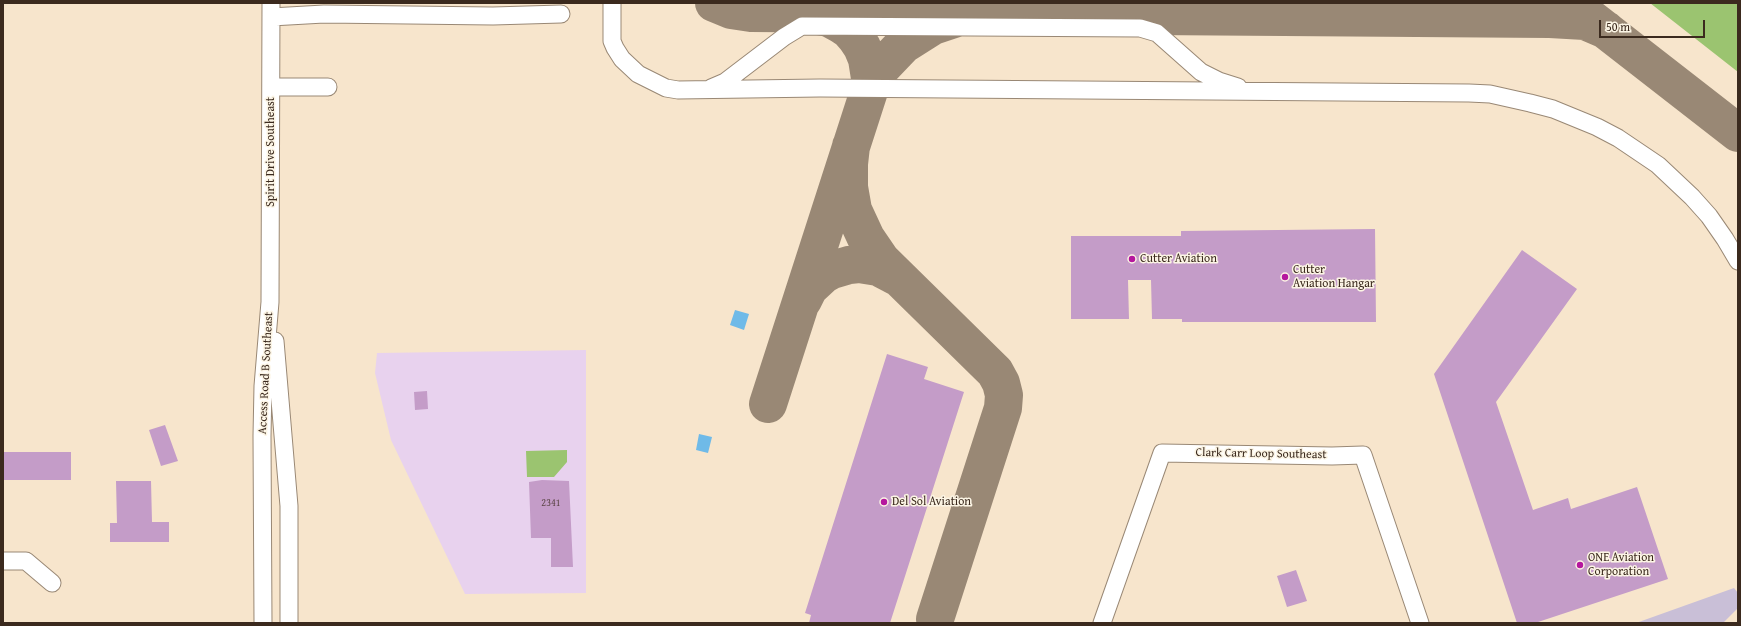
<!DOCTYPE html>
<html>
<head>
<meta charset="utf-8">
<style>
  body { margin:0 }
  #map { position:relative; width:1741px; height:626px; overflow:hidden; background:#f7e5cc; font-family:"Gentium Book Plus",serif }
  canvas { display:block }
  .frame { position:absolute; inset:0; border:4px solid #3b2a1e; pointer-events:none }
  .scale { position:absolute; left:1599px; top:20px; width:106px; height:18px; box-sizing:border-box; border:2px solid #3b2a1e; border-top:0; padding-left:5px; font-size:12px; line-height:14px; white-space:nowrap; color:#3b2a1e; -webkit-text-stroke:3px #fcf5e5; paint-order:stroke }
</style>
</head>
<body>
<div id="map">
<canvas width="1741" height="626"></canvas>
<div class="frame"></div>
<div class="scale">50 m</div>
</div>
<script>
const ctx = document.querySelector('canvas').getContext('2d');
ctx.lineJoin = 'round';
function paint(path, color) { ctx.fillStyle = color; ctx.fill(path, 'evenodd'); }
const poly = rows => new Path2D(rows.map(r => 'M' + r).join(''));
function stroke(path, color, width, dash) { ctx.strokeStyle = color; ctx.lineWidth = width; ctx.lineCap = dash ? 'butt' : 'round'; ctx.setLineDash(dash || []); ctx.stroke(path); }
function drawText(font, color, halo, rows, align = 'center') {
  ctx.font = font + ' "Gentium Book Plus",serif'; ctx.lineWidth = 3; ctx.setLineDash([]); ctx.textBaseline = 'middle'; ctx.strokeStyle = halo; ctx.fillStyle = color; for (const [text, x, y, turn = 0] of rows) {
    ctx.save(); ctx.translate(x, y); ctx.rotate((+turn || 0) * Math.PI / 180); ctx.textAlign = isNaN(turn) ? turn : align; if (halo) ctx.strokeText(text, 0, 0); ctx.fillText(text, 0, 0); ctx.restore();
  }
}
paint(poly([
  [586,350,586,593,465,594,391,440,375,373,377,353]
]), '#e8d2ee');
paint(poly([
  [1734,588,1738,593,1738,608,1723,623,1636,623]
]), '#c9bfd7');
paint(poly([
  [1650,3,1738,3,1738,72],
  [567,450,567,462,554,477,527,477,526,451]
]), '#9bc470');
paint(poly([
  [735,310,749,314,744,330,730,325],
  [699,434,712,437,708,453,696,450]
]), '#6fbae8');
stroke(poly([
  [714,3,731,10,751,13,1550,19,1585,21,1606,30],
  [1585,14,1738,133],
  [814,15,829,18,840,24,849,30,856,38,862,47,867,59,870,78,870,88],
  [851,146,849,164,849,187,853,210,866,238,881,260,995,372,1001,383,1004,395,1003,408,935,619],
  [803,300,809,288,823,275,832,270,849,265,859,264,878,267,899,278],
  [768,404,870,88,881,68,903,45,933,26,954,19]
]), '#998875', 38);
paint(poly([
  [1375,229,1376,322,1182,322,1182,319,1152,319,1151,280,1128,280,1129,319,1071,319,1071,236,1181,236,1181,231],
  [1522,250,1577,289,1496,402,1533,510,1568,498,1571,509,1637,487,1668,579,1535,623,1517,623,1434,374],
  [887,354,928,367,924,379,964,392,890,623,809,623,811,615,805,613],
  [427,391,428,409,415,410,414,392],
  [165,425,178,461,161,466,149,430],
  [3,452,71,452,71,480,3,480],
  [542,480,569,481,573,567,551,567,551,538,531,538,529,482],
  [116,481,151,481,152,522,169,522,169,542,110,542,110,523,117,523],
  [1296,570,1307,601,1287,607,1277,576]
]), '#c49cc8');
const minor = poly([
  [612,3,612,41,615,48,622,59,638,74,666,88,678,90,820,88,1469,93,1490,94,1530,103,1553,109,1597,127,1618,138,1658,165,1692,197,1709,216,1725,239,1738,261],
  [271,17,324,14,493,16,561,14],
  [271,87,328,87],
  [711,88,725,82,784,37,802,26,1140,28,1157,33,1201,72,1219,81,1238,87],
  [275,341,289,506,289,623],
  [3,561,26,561,52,583],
  [263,623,262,436,263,386,270,302,271,3],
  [1102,623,1162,453,1332,456,1363,455,1420,623]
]);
stroke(minor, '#998875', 19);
stroke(minor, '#fff', 17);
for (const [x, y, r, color] of [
  [1132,259,4,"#b5179e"],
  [1285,277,4,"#b5179e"],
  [884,502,4,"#b5179e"],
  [1580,565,4,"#b5179e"]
]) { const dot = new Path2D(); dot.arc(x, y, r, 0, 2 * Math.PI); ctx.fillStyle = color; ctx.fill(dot); stroke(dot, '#fcf5e5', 1.5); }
drawText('10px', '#5d4648', null, [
  ["2341",551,503]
]);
drawText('12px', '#3b2a1e', '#fcf5e5', [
  ["Spirit Drive Southeast",271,152,-90],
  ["Access Road B Southeast",266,373,-87],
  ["Clark Carr Loop Southeast",1261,454,1]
]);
drawText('12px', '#3b2a1e', '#fcf5e5', [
  ["Cutter Aviation",1140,259],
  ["Cutter",1293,270],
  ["Aviation Hangar",1293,284],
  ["Del Sol Aviation",892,502],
  ["ONE Aviation",1588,558],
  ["Corporation",1588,572]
], 'left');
</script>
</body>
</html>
